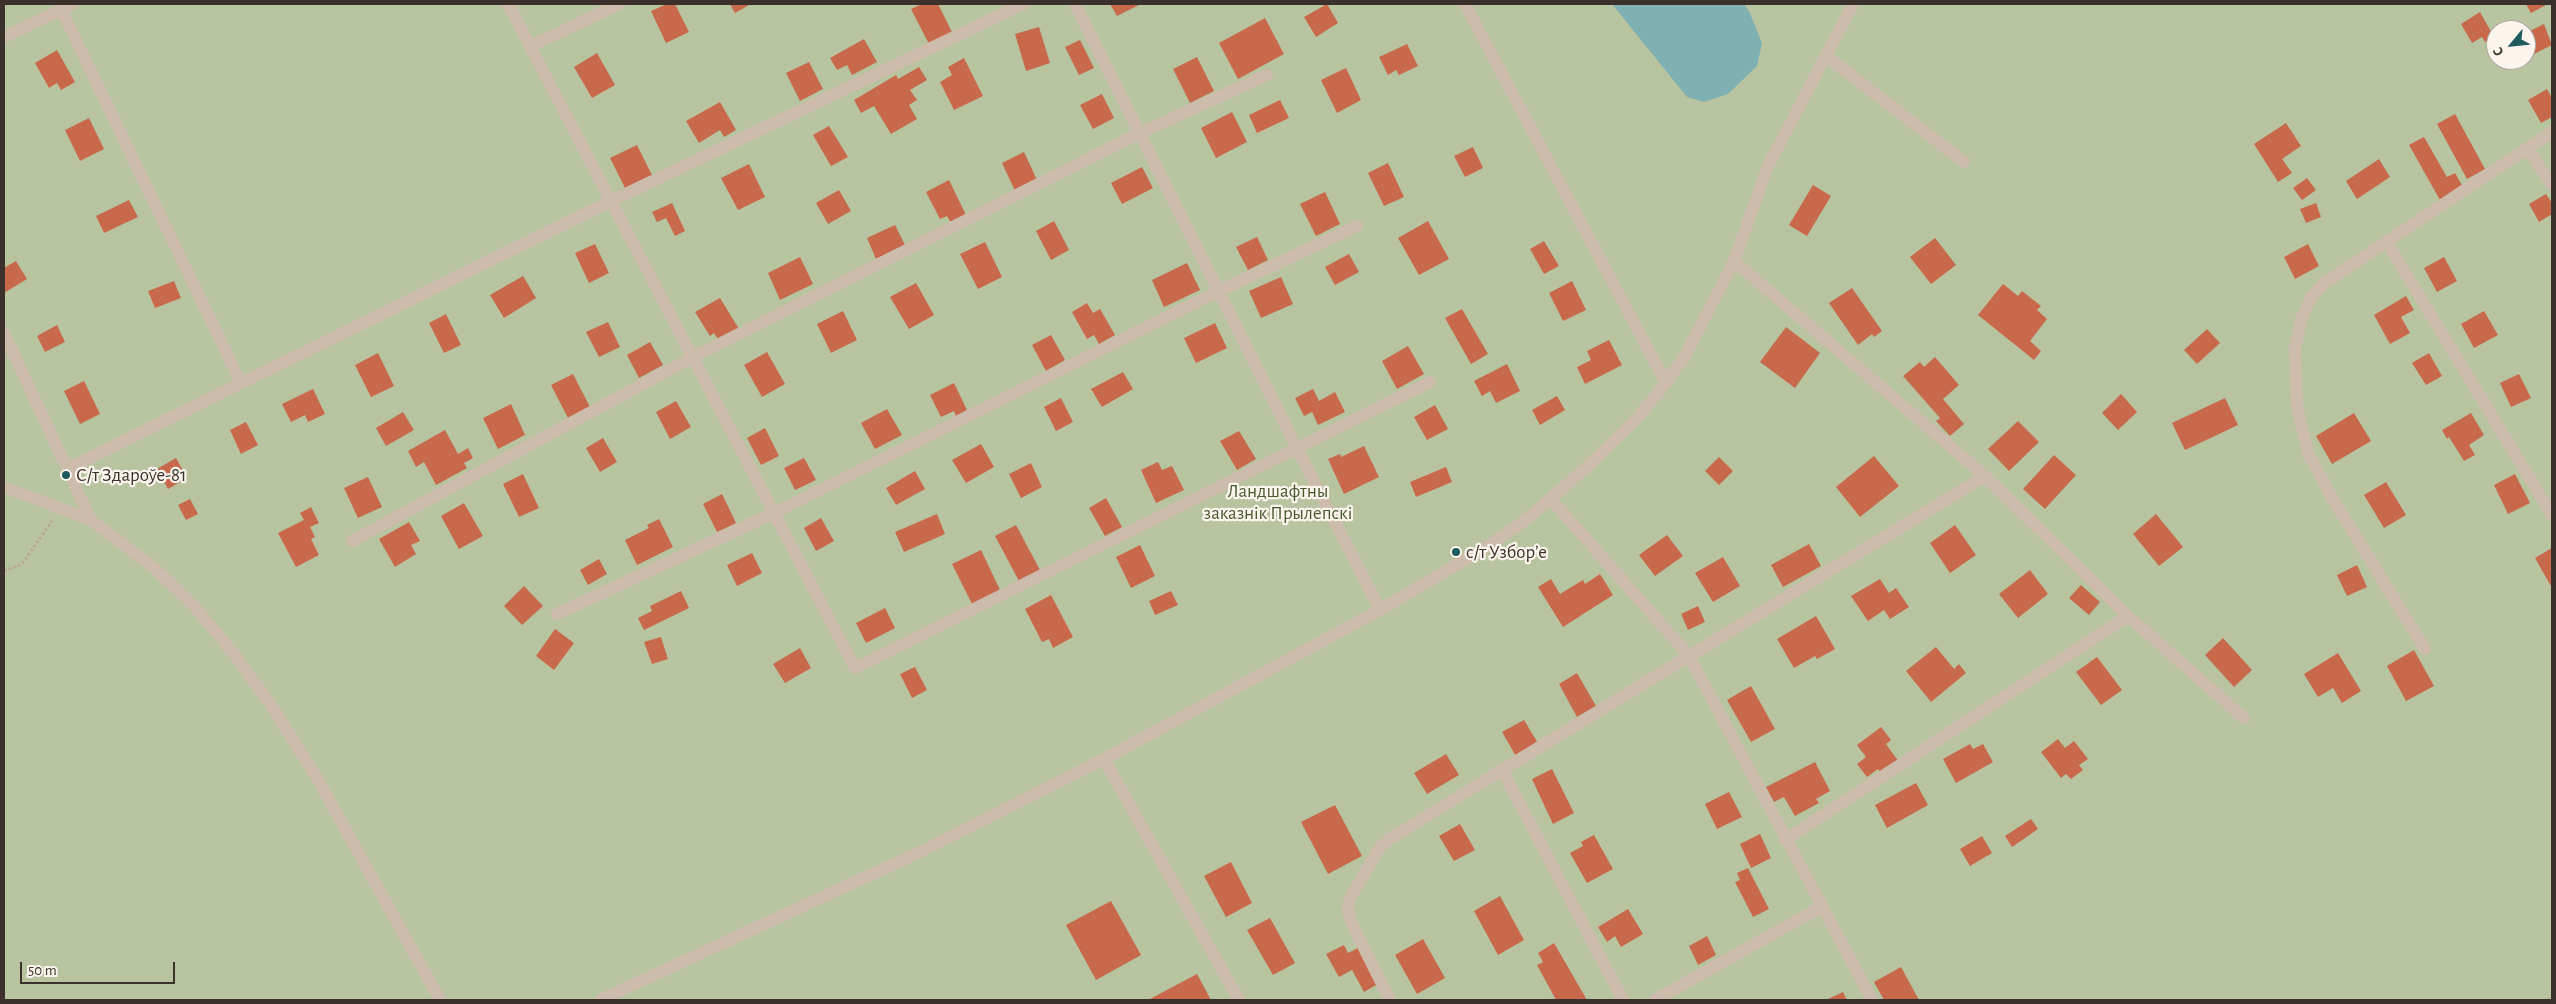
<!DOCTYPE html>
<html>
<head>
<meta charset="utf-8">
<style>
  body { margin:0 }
  #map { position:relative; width:2556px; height:1004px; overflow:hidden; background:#f4ebe1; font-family:"Alegreya Sans",sans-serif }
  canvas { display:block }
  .frame { position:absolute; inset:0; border:5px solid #3b302b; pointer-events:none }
  .north { position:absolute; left:2486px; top:20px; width:50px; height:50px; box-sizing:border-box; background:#fbf5ee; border:1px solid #aea6a0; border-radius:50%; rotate:242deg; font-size:14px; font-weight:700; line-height:20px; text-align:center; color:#3b302b }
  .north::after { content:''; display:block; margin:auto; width:18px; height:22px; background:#1f5a5e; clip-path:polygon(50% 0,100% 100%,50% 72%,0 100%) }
  .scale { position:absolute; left:20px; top:962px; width:155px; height:22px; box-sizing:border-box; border:2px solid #3b302b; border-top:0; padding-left:6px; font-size:15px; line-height:18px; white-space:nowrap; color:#3b302b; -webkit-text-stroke:4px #fbf5ee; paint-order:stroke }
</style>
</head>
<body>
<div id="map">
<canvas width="2556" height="1004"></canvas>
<div class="frame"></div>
<div class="north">С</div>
<div class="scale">50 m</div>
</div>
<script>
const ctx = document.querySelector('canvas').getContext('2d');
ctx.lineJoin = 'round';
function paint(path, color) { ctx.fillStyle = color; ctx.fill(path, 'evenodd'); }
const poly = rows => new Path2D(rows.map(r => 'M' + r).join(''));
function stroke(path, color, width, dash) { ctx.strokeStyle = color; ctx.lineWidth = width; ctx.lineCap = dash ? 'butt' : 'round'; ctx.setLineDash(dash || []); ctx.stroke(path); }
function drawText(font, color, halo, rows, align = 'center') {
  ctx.font = font + ' "Alegreya Sans",sans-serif'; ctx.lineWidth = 4.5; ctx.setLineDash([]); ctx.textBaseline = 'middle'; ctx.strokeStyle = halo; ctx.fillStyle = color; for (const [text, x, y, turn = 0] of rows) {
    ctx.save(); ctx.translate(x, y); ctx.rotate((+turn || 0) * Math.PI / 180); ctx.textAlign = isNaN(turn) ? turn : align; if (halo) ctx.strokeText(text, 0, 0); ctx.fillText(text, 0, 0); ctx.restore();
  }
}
paint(poly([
  [4,4,2552,4,2552,1000,4,1000],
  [2496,30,2526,30,2526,60,2496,60]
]), '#b8c4a0');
paint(poly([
  [1612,4,1744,4,1749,11,1762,43,1757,66,1728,94,1704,102,1687,97]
]), '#7fb0b2');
paint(poly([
  [667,4,675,4,689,32,666,43,651,11],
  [730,4,751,4,735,13],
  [922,4,938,4,952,32,929,44,911,9],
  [1110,4,1141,4,1117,16],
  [1327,4,1338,23,1316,37,1304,17],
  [2526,4,2548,4,2531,13],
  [2480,12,2494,37,2485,42,2482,37,2472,43,2461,24],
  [1265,18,1284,54,1238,79,1219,43],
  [2544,24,2552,45,2526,58,2526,33],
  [1039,27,1050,63,1026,71,1015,34],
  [864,39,877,62,852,75,847,65,837,70,830,58],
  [1080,40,1094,68,1079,75,1065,47],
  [1407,44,1418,66,1399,75,1396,70,1388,75,1379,57],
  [57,50,75,82,61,90,57,83,49,88,35,63],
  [597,53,615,85,592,98,574,67],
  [1197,57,1214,91,1190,103,1173,69],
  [964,58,983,96,954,110,940,82,952,75,948,67],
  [809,62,823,89,800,101,786,73],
  [919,67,927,80,910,90,917,100,909,105,917,119,891,134,874,106,861,113,854,100,896,75,898,79],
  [1346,68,1361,100,1337,113,1321,80],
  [2547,89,2552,98,2552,117,2541,123,2528,100],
  [1102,94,1114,118,1093,129,1080,105],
  [1280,100,1289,118,1257,133,1249,115],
  [720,102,736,130,724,137,720,130,699,143,686,121],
  [1232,112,1247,142,1216,158,1201,128],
  [2455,114,2485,169,2467,179,2437,124],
  [89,118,104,149,80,161,65,130],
  [2286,123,2301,146,2282,159,2292,173,2278,182,2254,144],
  [829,126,848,157,831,166,813,135],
  [2424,137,2447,177,2455,173,2463,187,2440,200,2409,145],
  [637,145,652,175,625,188,610,158],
  [1473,147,1483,168,1465,177,1454,156],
  [1024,152,1038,182,1016,193,1002,163],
  [2379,159,2390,177,2357,199,2346,181],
  [1388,163,1404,197,1384,206,1368,173],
  [749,164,765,197,738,210,721,178],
  [1142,167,1153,188,1122,204,1111,183],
  [2307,178,2316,190,2302,200,2293,188],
  [949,180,966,215,951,223,947,216,940,219,926,192],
  [1813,185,1831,196,1807,236,1789,225],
  [839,190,851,211,828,224,816,203],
  [1325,192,1340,224,1316,236,1300,204],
  [2546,194,2552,203,2552,214,2539,222,2529,204],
  [129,200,138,217,104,233,96,216],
  [672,203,685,231,675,236,666,218,657,222,652,212],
  [2316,203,2321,217,2306,223,2300,209],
  [1054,221,1069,250,1051,260,1036,231],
  [1428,221,1449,259,1419,275,1398,238],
  [895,225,905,245,876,259,867,238],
  [1257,237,1268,260,1248,270,1236,247],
  [1935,238,1956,265,1931,284,1910,257],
  [1544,241,1559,266,1544,274,1530,249],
  [985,242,1002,277,978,289,960,254],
  [595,244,609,273,589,283,575,253],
  [2308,244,2319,266,2295,279,2284,257],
  [1349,254,1359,272,1335,285,1325,267],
  [800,257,813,284,780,300,768,273],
  [2444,257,2457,281,2437,292,2424,268],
  [16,261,27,279,4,293,4,268],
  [1187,263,1200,290,1164,307,1152,280],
  [523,276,536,298,504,318,490,295],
  [1281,277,1293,304,1261,318,1249,291],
  [174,281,181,298,155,308,148,291],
  [1572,281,1586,310,1563,321,1549,293],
  [916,283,934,315,909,329,890,297],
  [2003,284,2018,296,2022,291,2041,306,2037,310,2047,319,2030,341,2041,351,2034,360,1978,315],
  [1852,288,1882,331,1874,337,1872,334,1858,345,1829,303],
  [2406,296,2414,310,2401,317,2410,333,2390,344,2374,315],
  [720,298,739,329,719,341,714,333,710,336,695,312],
  [1087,303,1093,313,1100,309,1115,335,1099,344,1094,335,1087,339,1072,312],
  [1462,309,1488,354,1471,364,1445,318],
  [843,311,857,340,831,353,817,324],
  [2484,311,2498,335,2474,348,2461,324],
  [446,314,461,345,444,353,429,323],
  [608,322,620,347,599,357,586,332],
  [1215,323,1227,348,1196,363,1184,338],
  [57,325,65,342,45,352,37,336],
  [1786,327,1820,353,1795,388,1760,362],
  [2207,329,2220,343,2197,364,2184,350],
  [1051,335,1065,360,1046,371,1032,345],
  [1609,340,1622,365,1585,384,1577,367,1591,360,1587,351],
  [650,342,663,365,639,378,627,355],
  [1408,346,1424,374,1397,389,1382,361],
  [767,352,785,384,762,397,744,365],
  [378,353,394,386,371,397,355,365],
  [2429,353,2442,376,2426,385,2412,363],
  [1935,357,1959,385,1943,399,1964,424,1950,436,1936,421,1940,418,1903,376,1920,362,1924,367],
  [1507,364,1520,391,1496,403,1490,391,1482,396,1474,381],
  [1123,372,1133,389,1102,407,1091,389],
  [573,374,590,407,568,418,551,385],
  [2519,374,2531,398,2511,407,2500,383],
  [84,381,100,414,80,424,64,391],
  [954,383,967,410,956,416,954,411,941,417,930,395],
  [313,389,325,414,308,422,305,415,291,422,282,404],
  [1313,389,1319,401,1335,392,1345,412,1318,425,1312,412,1304,416,1295,398],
  [2121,394,2137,412,2118,430,2102,413],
  [1557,396,1565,410,1540,425,1532,410],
  [1061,398,1073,422,1056,431,1044,407],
  [2225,398,2238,425,2185,450,2172,423],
  [676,401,691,427,670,439,656,412],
  [511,404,525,435,498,449,483,418],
  [1435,405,1448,429,1427,440,1414,417],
  [887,409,902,435,875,449,861,423],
  [403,412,414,430,386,446,376,428],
  [2354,413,2371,441,2332,464,2316,436],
  [2471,413,2484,435,2469,445,2475,455,2464,461,2449,437,2447,439,2442,430],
  [2018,421,2039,442,2009,471,1988,449],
  [246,422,258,445,241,454,230,430],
  [765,428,779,456,761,465,747,438],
  [445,430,458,454,468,448,473,458,464,463,467,468,436,485,424,462,416,467,408,451],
  [1239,431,1256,459,1237,470,1220,441],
  [603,438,617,462,600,472,586,448],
  [981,444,994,467,966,483,952,460],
  [1364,446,1379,477,1344,494,1328,459,1340,454,1341,457],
  [2054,455,2076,475,2045,509,2023,489],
  [1874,456,1899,486,1860,517,1836,487],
  [1719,457,1733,471,1719,485,1705,471],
  [176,458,187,478,168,489,157,469],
  [804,458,816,480,795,490,784,468],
  [1158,462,1162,470,1172,466,1184,490,1156,503,1141,470],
  [1031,463,1042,487,1021,498,1009,474],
  [1446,467,1452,482,1416,497,1410,482],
  [915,471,925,489,896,505,886,488],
  [523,474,539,508,519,517,503,484],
  [2515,474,2530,503,2508,514,2494,485],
  [368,477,382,507,358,518,344,488],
  [2386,482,2406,515,2384,528,2364,495],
  [722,494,736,523,717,532,703,504],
  [1106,498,1122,527,1105,536,1089,508],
  [190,499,198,514,186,520,178,505],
  [464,503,483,536,459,549,441,516],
  [311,507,319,523,310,527,315,537,311,539,319,555,296,567,278,533,304,520,300,513],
  [937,514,945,534,904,552,895,532],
  [2156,514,2183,547,2159,566,2133,534],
  [821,518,834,541,816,551,804,528],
  [659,519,673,547,637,565,625,540,649,528,647,525],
  [409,522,420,541,411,545,416,554,395,567,379,539],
  [1016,525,1040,570,1019,581,995,536],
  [1955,525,1976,555,1950,573,1930,543],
  [1667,535,1683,556,1655,576,1639,555],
  [1809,544,1821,566,1783,587,1771,565],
  [1140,545,1155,576,1131,588,1116,557],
  [2552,548,2552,588,2535,558],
  [981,550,1000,590,972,604,952,564],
  [752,553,762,573,737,586,727,565],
  [1723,557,1740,586,1713,602,1695,573],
  [599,559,607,574,588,585,580,570],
  [2357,565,2367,587,2347,596,2337,575],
  [2030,570,2048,594,2018,618,1999,594],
  [1600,574,1613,595,1563,627,1538,587,1551,579,1560,594,1583,580,1585,584],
  [1880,579,1889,593,1896,588,1909,607,1890,619,1884,610,1868,621,1851,596],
  [2081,585,2100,602,2089,615,2069,598],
  [524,586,543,606,522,625,504,606],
  [681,591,689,608,644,630,638,618,652,611,650,606],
  [1171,591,1178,605,1155,615,1149,601],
  [1051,595,1073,637,1053,648,1049,639,1042,642,1025,609],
  [1698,606,1705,622,1688,630,1681,614],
  [885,608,895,628,866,643,856,623],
  [1816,616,1835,649,1817,659,1815,656,1794,668,1777,639],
  [555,629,574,643,554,670,536,656],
  [661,637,668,659,652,664,644,642],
  [2223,638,2252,670,2234,687,2205,655],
  [1936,647,1954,669,1959,664,1966,673,1931,702,1906,671],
  [800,648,811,668,785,683,773,664],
  [2414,650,2434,686,2406,701,2387,666],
  [2338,653,2361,691,2342,703,2333,688,2318,697,2304,674],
  [2097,657,2122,690,2101,705,2076,672],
  [915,667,927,690,912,698,900,674],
  [1577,673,1596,706,1577,717,1559,684],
  [1751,686,1775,729,1751,742,1727,700],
  [1524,720,1539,745,1517,758,1502,732],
  [1881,727,1891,740,1886,744,1899,762,1882,775,1878,769,1867,777,1857,764,1866,757,1857,745],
  [2058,739,2065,748,2074,741,2088,759,2079,765,2083,770,2071,779,2066,774,2061,778,2041,752],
  [1970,744,1973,749,1983,744,1993,762,1956,783,1943,759],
  [1446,754,1459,775,1427,794,1414,773],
  [1815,762,1830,791,1816,799,1819,803,1795,816,1784,797,1774,802,1766,787],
  [1552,769,1574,813,1553,824,1532,779],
  [1916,783,1928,805,1887,828,1875,805],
  [1729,792,1742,817,1717,829,1705,804],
  [1335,805,1362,856,1328,874,1301,822],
  [2031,819,2038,829,2012,847,2005,836],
  [1460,824,1475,850,1454,861,1439,836],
  [1760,834,1771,858,1751,868,1740,844],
  [1594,835,1613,869,1587,883,1570,853,1583,846,1581,842],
  [1982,836,1992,853,1970,866,1960,849],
  [1231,862,1252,903,1226,917,1204,876],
  [1748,868,1769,909,1753,917,1735,882,1740,880,1737,873],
  [1500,896,1524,940,1498,955,1474,911],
  [1111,901,1141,955,1096,980,1066,925],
  [1628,909,1643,934,1621,947,1615,936,1607,942,1598,927],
  [1270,918,1295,963,1273,975,1247,930],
  [1707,936,1716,955,1698,965,1689,946],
  [1423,939,1445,978,1417,994,1395,955],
  [1554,943,1587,1000,1556,1000,1537,965,1543,962,1538,953],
  [1344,945,1348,953,1358,948,1378,984,1364,992,1352,970,1339,977,1326,954],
  [1901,967,1919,1000,1884,1000,1874,982],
  [1197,974,1211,1000,1148,1000],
  [1843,992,1847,1000,1826,1000]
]), '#c8694b');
stroke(poly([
  [4,571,22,564,52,521]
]), '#b9a596', 3, [2.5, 2.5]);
stroke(poly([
  [508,4,855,668,1430,382],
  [1075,4,1297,448],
  [1465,4,1666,383],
  [61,9,241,383],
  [4,37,73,4],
  [531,46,619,4],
  [2527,148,2552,185],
  [2386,241,2552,515],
  [1734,261,1985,476,2128,616],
  [4,333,91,520],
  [67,469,611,201,1023,4],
  [4,487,91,520,153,567,193,605,230,649,271,705,317,778,440,1000],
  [352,541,693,357,1140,133,1267,75],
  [557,614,774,513,1219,291,1357,226],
  [2425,649,2331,496,2308,453,2297,407,2295,348,2302,317,2311,298,2323,284,2552,132],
  [1502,770,1985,476],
  [1785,840,2128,616,2244,718],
  [1655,1000,1821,907]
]), '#cdbbac', 12);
stroke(poly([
  [1826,56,1964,162],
  [1297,448,1380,610],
  [1551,499,1689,656,1872,1000],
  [1104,759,1239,1000],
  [600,1000,920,852,1104,759,1380,610,1483,549,1523,522,1587,467,1637,418,1666,383,1686,354,1734,261,1768,166,1853,4],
  [1390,1000,1351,922,1348,910,1350,898,1380,847,1388,840,1502,770,1623,1000]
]), '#cdbbac', 12);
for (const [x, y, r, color] of [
  [66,475,5,"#1f5a5e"],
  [1456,552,5,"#1f5a5e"]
]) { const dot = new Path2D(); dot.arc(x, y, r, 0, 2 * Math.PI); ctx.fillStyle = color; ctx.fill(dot); stroke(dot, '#fbf5ee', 2); }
drawText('19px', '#3b302b', '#fbf5ee', [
  ["С/т Здароўе-81",76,475],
  ["с/т Узборʼе",1466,552]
], 'left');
drawText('19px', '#4a5a2e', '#fbf5ee', [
  ["Ландшафтны",1278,491],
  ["заказнік Прылепскі",1278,513]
]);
</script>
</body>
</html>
